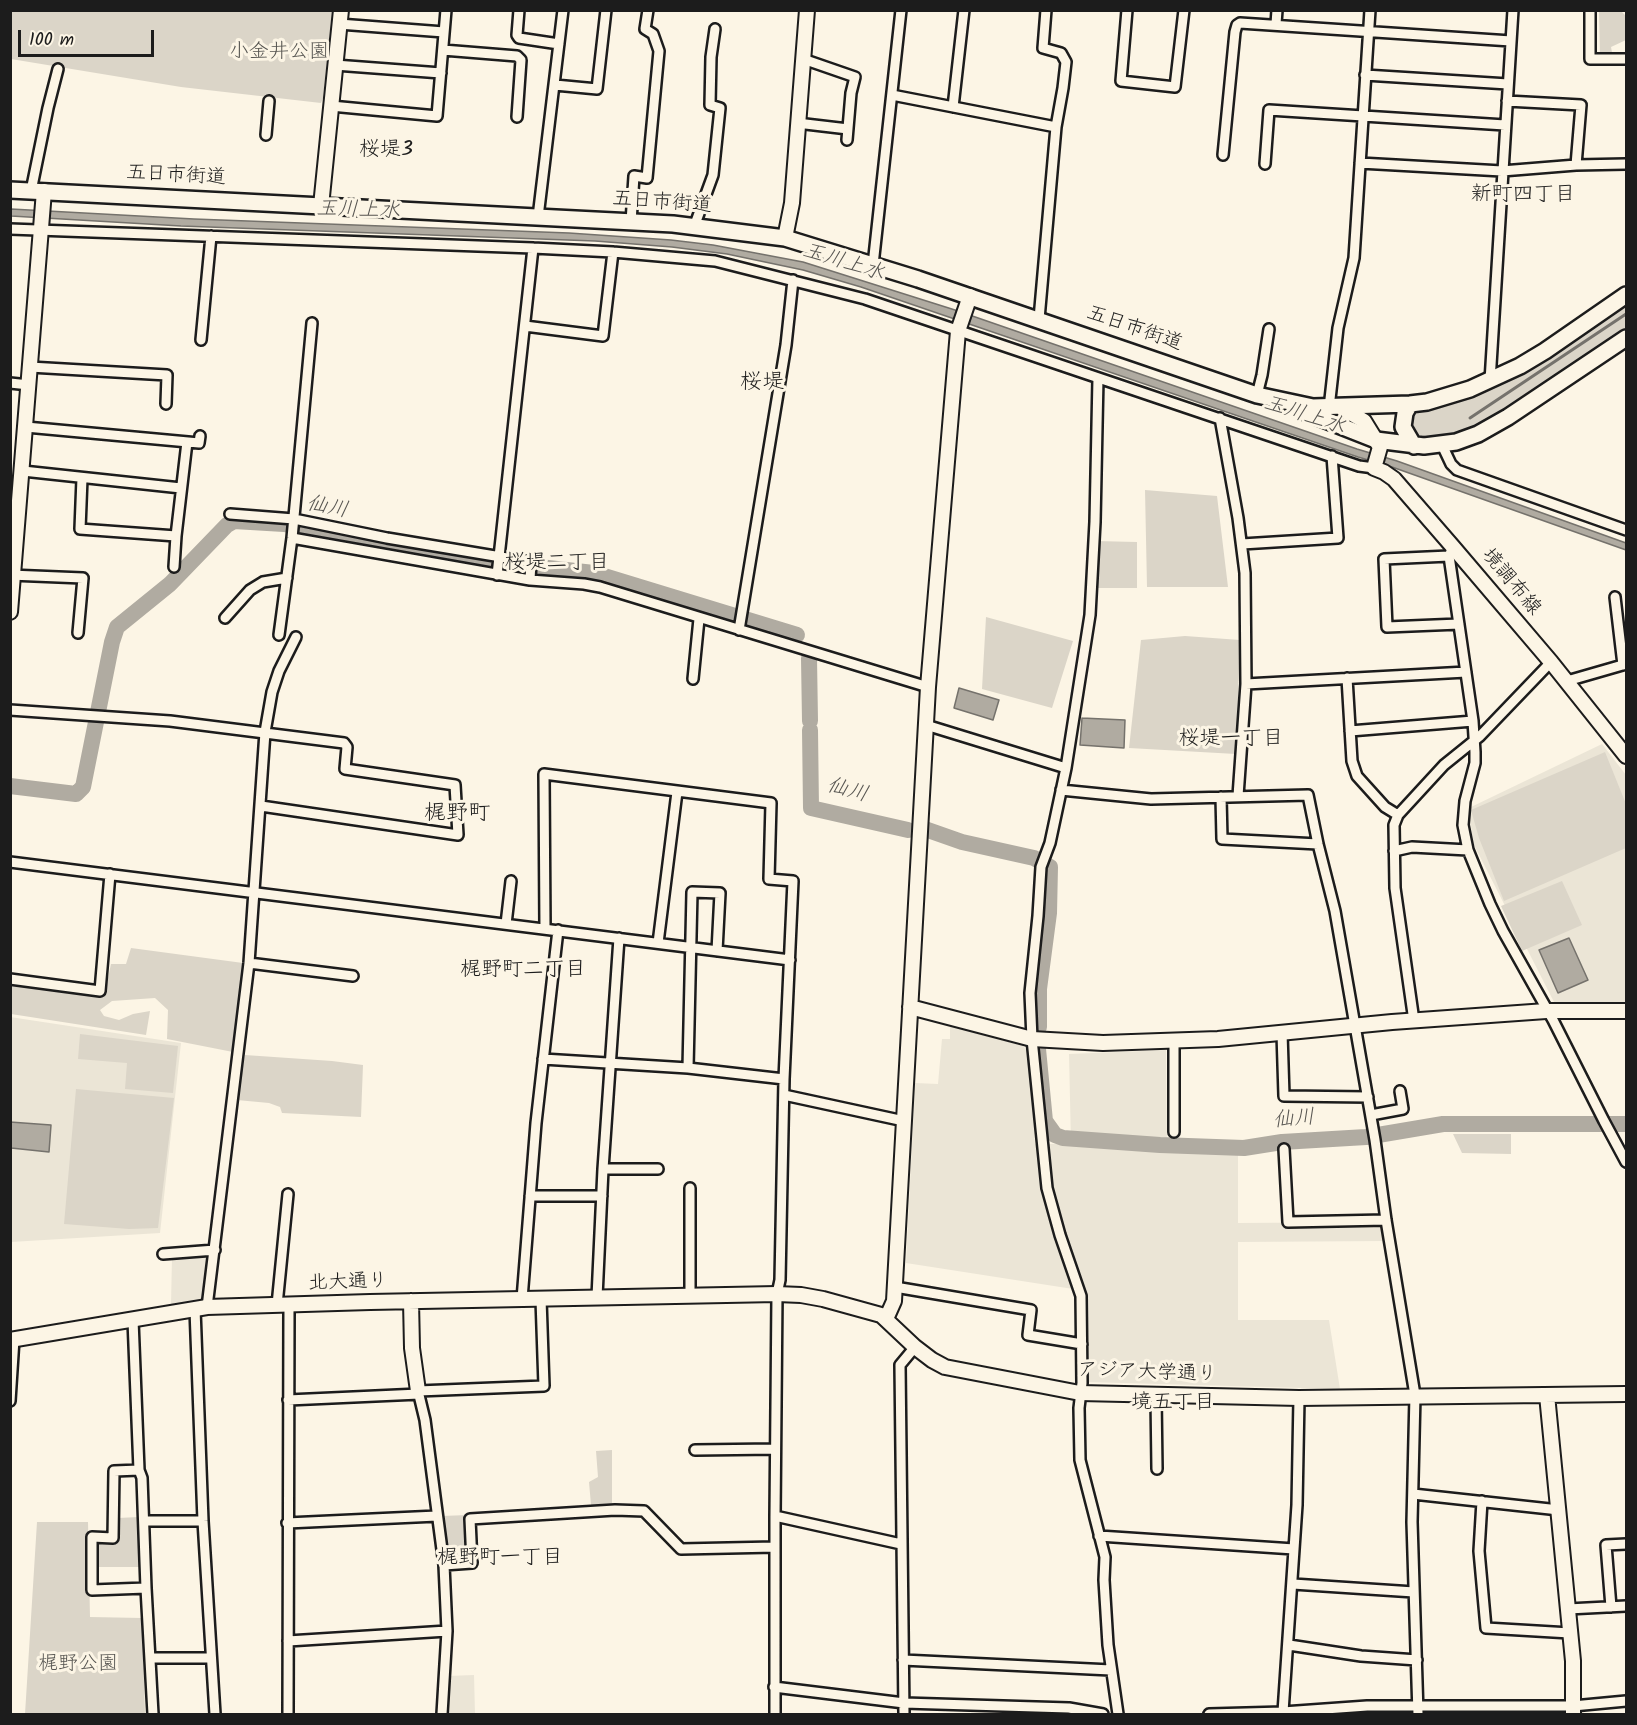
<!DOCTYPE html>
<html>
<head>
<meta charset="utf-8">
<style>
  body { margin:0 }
  #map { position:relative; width:1637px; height:1725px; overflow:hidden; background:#fcf5e5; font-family:Kalam,sans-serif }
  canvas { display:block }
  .frame { position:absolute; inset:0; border:12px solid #1c1c1c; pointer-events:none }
  .scale { position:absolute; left:18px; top:30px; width:136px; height:27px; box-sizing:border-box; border:3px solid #1c1c1c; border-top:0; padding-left:8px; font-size:18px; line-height:21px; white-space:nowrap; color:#1c1c1c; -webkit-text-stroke:4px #fcf5e5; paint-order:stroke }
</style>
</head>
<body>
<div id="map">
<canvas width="1637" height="1725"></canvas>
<div class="frame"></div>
<div class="scale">100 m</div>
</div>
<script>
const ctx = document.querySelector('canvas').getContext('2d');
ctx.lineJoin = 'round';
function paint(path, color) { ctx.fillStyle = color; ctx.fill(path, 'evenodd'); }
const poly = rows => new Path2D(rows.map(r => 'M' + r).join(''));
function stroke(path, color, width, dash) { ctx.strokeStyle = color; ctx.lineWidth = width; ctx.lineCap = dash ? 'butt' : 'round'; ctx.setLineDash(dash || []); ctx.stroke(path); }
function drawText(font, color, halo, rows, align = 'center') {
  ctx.font = font + ' Kalam,"Klee One",sans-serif'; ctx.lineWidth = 6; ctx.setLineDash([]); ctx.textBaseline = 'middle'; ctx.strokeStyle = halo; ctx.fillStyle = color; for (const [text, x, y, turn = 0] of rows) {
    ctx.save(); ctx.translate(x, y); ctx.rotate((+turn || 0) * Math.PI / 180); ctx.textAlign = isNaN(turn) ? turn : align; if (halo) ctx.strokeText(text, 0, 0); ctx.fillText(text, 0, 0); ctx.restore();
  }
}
paint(poly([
  [1602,744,1626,775,1626,1002,1554,1002,1473,843,1469,808],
  [10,1017,181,1043,160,1233,11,1242],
  [950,1026,1023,1046,1028,1052,1035,1144,1071,1144,1069,1054,1166,1050,1167,1149,1238,1154,1238,1223,1383,1222,1385,1241,1238,1242,1238,1320,1329,1320,1340,1389,1086,1382,1086,1291,906,1263,915,1083,938,1084,942,1039,950,1039],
  [204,1255,208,1259,204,1294,199,1302,171,1305,172,1257],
  [474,1675,475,1714,449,1714,448,1676]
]), '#ebe5d6');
paint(poly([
  [10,11,332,11,323,98,321,103,181,87,11,59],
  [1599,11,1621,11,1626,16,1626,40,1611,47,1613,58,1600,56],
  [1626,302,1626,328,1537,388,1515,406,1475,431,1420,445,1409,426,1412,410,1467,396],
  [1145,490,1217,496,1228,587,1147,587],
  [1095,541,1137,542,1137,588,1095,588],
  [986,617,1073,641,1052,708,982,689],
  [1185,636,1240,640,1236,754,1129,748,1141,640],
  [1605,752,1626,804,1626,848,1504,901,1479,838,1471,810],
  [1562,881,1582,925,1522,951,1501,906],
  [131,948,243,963,233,1052,167,1039,168,1010,155,998,112,1001,100,1010,104,1016,119,1020,133,1014,150,1011,146,1035,11,1014,11,985,104,997,111,964,126,964],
  [80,1034,178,1046,173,1093,125,1089,127,1063,78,1059],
  [245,1055,332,1061,363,1065,361,1117,282,1113,280,1107,269,1103,237,1100],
  [76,1089,174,1098,158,1228,129,1229,64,1224],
  [1453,1134,1511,1134,1511,1154,1462,1153],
  [612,1450,612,1503,609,1505,591,1505,589,1482,598,1477,596,1451],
  [468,1515,468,1558,447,1559,442,1516],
  [139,1517,141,1567,95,1567,96,1540,118,1541,118,1518],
  [37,1522,88,1522,90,1617,142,1618,145,1714,25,1714]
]), '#dbd5c8');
const water = poly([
  [11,209,194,219,569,233,671,240,713,245,803,262,955,310,1357,449,1397,461,1626,543,1626,550,1392,467,1358,457,861,287,803,270,727,254,672,247,595,241,181,226,11,216,11,209],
  [959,688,999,700,993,720,954,708,959,688],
  [1082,718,1125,720,1124,748,1080,745,1082,718],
  [1569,938,1588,980,1558,993,1539,950,1569,938],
  [10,1122,51,1125,49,1152,11,1148,10,1122]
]);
paint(water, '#b0aba1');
stroke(water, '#75726c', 1.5);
stroke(poly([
  [1470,418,1626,314]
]), '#75726c', 3);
stroke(poly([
  [809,658,810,721],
  [810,730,811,808,908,830],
  [10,786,76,794,83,787,112,642,117,627,170,584,227,525,234,521,284,524,427,551,539,567,594,573,797,635],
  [925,829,962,842,1034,858,1050,867,1049,913,1039,989,1039,1027],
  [1038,1049,1045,1121,1055,1135,1063,1138,1160,1145,1244,1148,1282,1142,1366,1137,1443,1124,1626,1124]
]), '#b0aba1', 16);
const street = poly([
  [519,10,517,35,519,38,559,44],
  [1127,10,1121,81,1175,87,1184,10],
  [1590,10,1590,59,1626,59],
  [339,24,444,32],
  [1276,24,1277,10],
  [443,50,517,56,521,60,517,117],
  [803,59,855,77,851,93,847,140],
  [335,65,441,73],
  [1365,75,1508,84],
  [555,85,597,89,606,10],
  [892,95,1056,127],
  [1507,101,1581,105,1576,165],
  [331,106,437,116,446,10],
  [953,107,964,10],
  [797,123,848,129],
  [266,135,269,101],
  [1223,155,1235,32,1237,25,1240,23,1511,41],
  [1360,163,1502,171,1576,165,1626,164],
  [1265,164,1269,110,1505,125],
  [31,191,48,108,58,69],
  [538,217,563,10],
  [631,222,634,176,647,178,659,51,653,34,645,29,648,10],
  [694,227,713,175,720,108,710,105,711,57,715,29],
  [10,229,533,248,613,252,715,261,865,299,1359,466,1374,468],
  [873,265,901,10],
  [1039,319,1056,127,1063,88,1066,62,1061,53,1043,48,1046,10],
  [525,326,603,336,613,252],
  [201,340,211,236],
  [30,367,167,375,166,404],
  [1098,378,1095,522,1090,615,1066,768,1050,843,1041,867,1038,916,1030,993,1032,1039,1047,1188,1060,1235,1081,1296,1082,1383,1079,1408,1080,1460,1105,1557,1104,1580,1108,1645,1118,1714],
  [1490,381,1513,10],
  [10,383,29,385],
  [1257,395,1262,375,1269,329],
  [1329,408,1338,328,1354,258,1370,10],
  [1220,418,1238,518,1245,573,1246,684,1238,796],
  [26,427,199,443,200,436],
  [1442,445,1451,464,1457,470,1626,530],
  [23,471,181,488],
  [82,478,80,529,176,536,187,442],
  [230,514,294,519,387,538,531,562,530,580],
  [292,538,530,580,584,584,600,587,928,687],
  [1242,544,1338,538,1332,456],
  [1453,547,1449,556,1473,721,1475,752,1475,763,1465,801,1463,825,1468,850,1490,904,1503,931,1553,1020,1604,1121,1626,1162],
  [1449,556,1384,559,1387,627,1459,624],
  [174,567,176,536],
  [10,575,83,578,78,633],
  [497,575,533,248],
  [1615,597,1623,665],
  [225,618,250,590,263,582,287,578],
  [739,630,786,345,793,280],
  [279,635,292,538,312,323],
  [1347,678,1352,761,1357,776,1385,807,1398,815],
  [693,679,699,619],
  [1567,681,1626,664],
  [1246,684,1466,672],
  [10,710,170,721,344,743,347,747,345,769,455,785,458,835,261,806],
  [926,725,1066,768],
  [1350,731,1473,721],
  [1061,790,1151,799,1308,795,1318,844,1335,911,1375,1140,1386,1220,1415,1395,1412,1522,1418,1714],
  [1221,797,1222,839,1318,844],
  [1394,851,1412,847,1468,850],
  [10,862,790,960],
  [506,924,511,881],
  [545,929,544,774,771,803,769,879,793,881,784,1079,780,1280,777,1294,775,1516,775,1714],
  [658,943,677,792],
  [249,963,353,976],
  [10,979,100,991,110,874],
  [1414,1021,1395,888,1394,825,1398,815,1444,765,1480,736,1551,662],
  [1282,1033,1284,1096,1368,1097],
  [1174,1041,1174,1132],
  [543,1059,688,1068,784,1079],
  [688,1068,692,892,720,893,717,951],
  [784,1095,904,1121],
  [1371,1115,1403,1109,1400,1091],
  [1284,1149,1288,1222,1386,1220],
  [603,1169,658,1169],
  [530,1196,602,1196],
  [163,1254,215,1250],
  [895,1287,1031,1310,1028,1335,1082,1344],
  [690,1296,690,1188],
  [597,1297,603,1169,619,938],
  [522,1299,536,1123,558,930],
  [277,1305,288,1194],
  [207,1307,249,963,265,732,272,692,279,671,296,637],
  [195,1309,203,1521,215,1714],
  [133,1320,139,1470,142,1478,146,1588,153,1714],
  [1156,1396,1157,1469],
  [288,1400,419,1394],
  [10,1401,14,1339],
  [695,1450,775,1449],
  [139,1470,114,1471,113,1538,92,1537,92,1590,146,1588],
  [1413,1494,1559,1510],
  [1482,1501,1479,1551,1486,1628,1570,1633],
  [775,1516,901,1544],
  [144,1521,203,1521],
  [287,1523,437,1516],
  [1099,1536,1294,1549],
  [444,1565,472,1563,470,1519,615,1510,644,1511,681,1549,775,1547],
  [1293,1584,1414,1592],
  [1611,1607,1606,1545,1626,1544],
  [1568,1609,1626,1606],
  [288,1641,447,1631],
  [1289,1645,1361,1656,1417,1660],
  [150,1658,210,1658],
  [903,1660,1111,1670],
  [774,1687,904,1703,1069,1708,1103,1714],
  [1283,1712,1297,1505,1299,1398],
  [288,1714,289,1305],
  [442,1714,447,1631,444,1565,425,1420,418,1391,544,1386,541,1299],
  [904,1714,900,1365,915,1347],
  [1209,1714,1283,1712,1367,1706,1573,1706,1626,1701]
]);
const secondary = poly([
  [321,206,341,10],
  [785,238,792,203,807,10],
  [1342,408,1364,421,1380,447,1374,468,1384,472,1394,479,1453,547,1551,662,1626,756],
  [10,612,44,191],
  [910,1007,1032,1039,1103,1043,1218,1039,1392,1022,1546,1011,1626,1011],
  [411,1301,412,1348,418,1391],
  [886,1319,894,1301,928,687,958,331,970,296],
  [10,1340,207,1307,370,1302,777,1294,801,1295,823,1299,881,1315,915,1347,932,1360,945,1367,1080,1393,1299,1398,1626,1394],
  [1547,1395,1573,1661,1573,1714]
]);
const primary = poly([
  [10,190,673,224,785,238,918,279,1257,395,1313,407,1410,404,1427,402,1470,389,1520,366,1545,351,1626,295],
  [1410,404,1405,413,1403,427,1414,446],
  [1305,412,1376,440,1424,446,1456,442,1478,434,1508,417,1626,338]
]);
stroke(street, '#1c1c1c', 14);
stroke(secondary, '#1c1c1c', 18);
stroke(primary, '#1c1c1c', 20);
stroke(street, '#fcf5e5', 9);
stroke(secondary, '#fcf5e5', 14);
stroke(primary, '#fcf5e5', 15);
drawText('20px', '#555450', '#fcf5e5', [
  ["小金井公園",279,54],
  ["梶野公園",78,1666]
]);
drawText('20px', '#1c1c1c', '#fcf5e5', [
  ["五日市街道",176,177,3],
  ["五日市街道",662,204,4],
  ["五日市街道",1134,330,19],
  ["境調布線",1510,583,50],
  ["北大通り",348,1284,-2],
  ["アジア大学通り",1147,1374,2]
]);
drawText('21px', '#1c1c1c', '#fcf5e5', [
  ["桜堤3",386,151],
  ["新町四丁目",1523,196],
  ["桜堤二丁目",557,564],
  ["桜堤一丁目",1231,740],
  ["梶野町二丁目",523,971],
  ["境五丁目",1173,1404],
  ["梶野町一丁目",500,1559]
]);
drawText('italic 21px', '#575551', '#fcf5e5', [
  ["玉川上水",358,212,2],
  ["玉川上水",843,264,17],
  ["玉川上水",1304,417,18],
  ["仙川",327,509,11],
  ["仙川",847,792,15],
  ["仙川",1294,1121,-5]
]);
drawText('22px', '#1c1c1c', '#fcf5e5', [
  ["桜堤",762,384],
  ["梶野町",457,815]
]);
</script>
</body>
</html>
